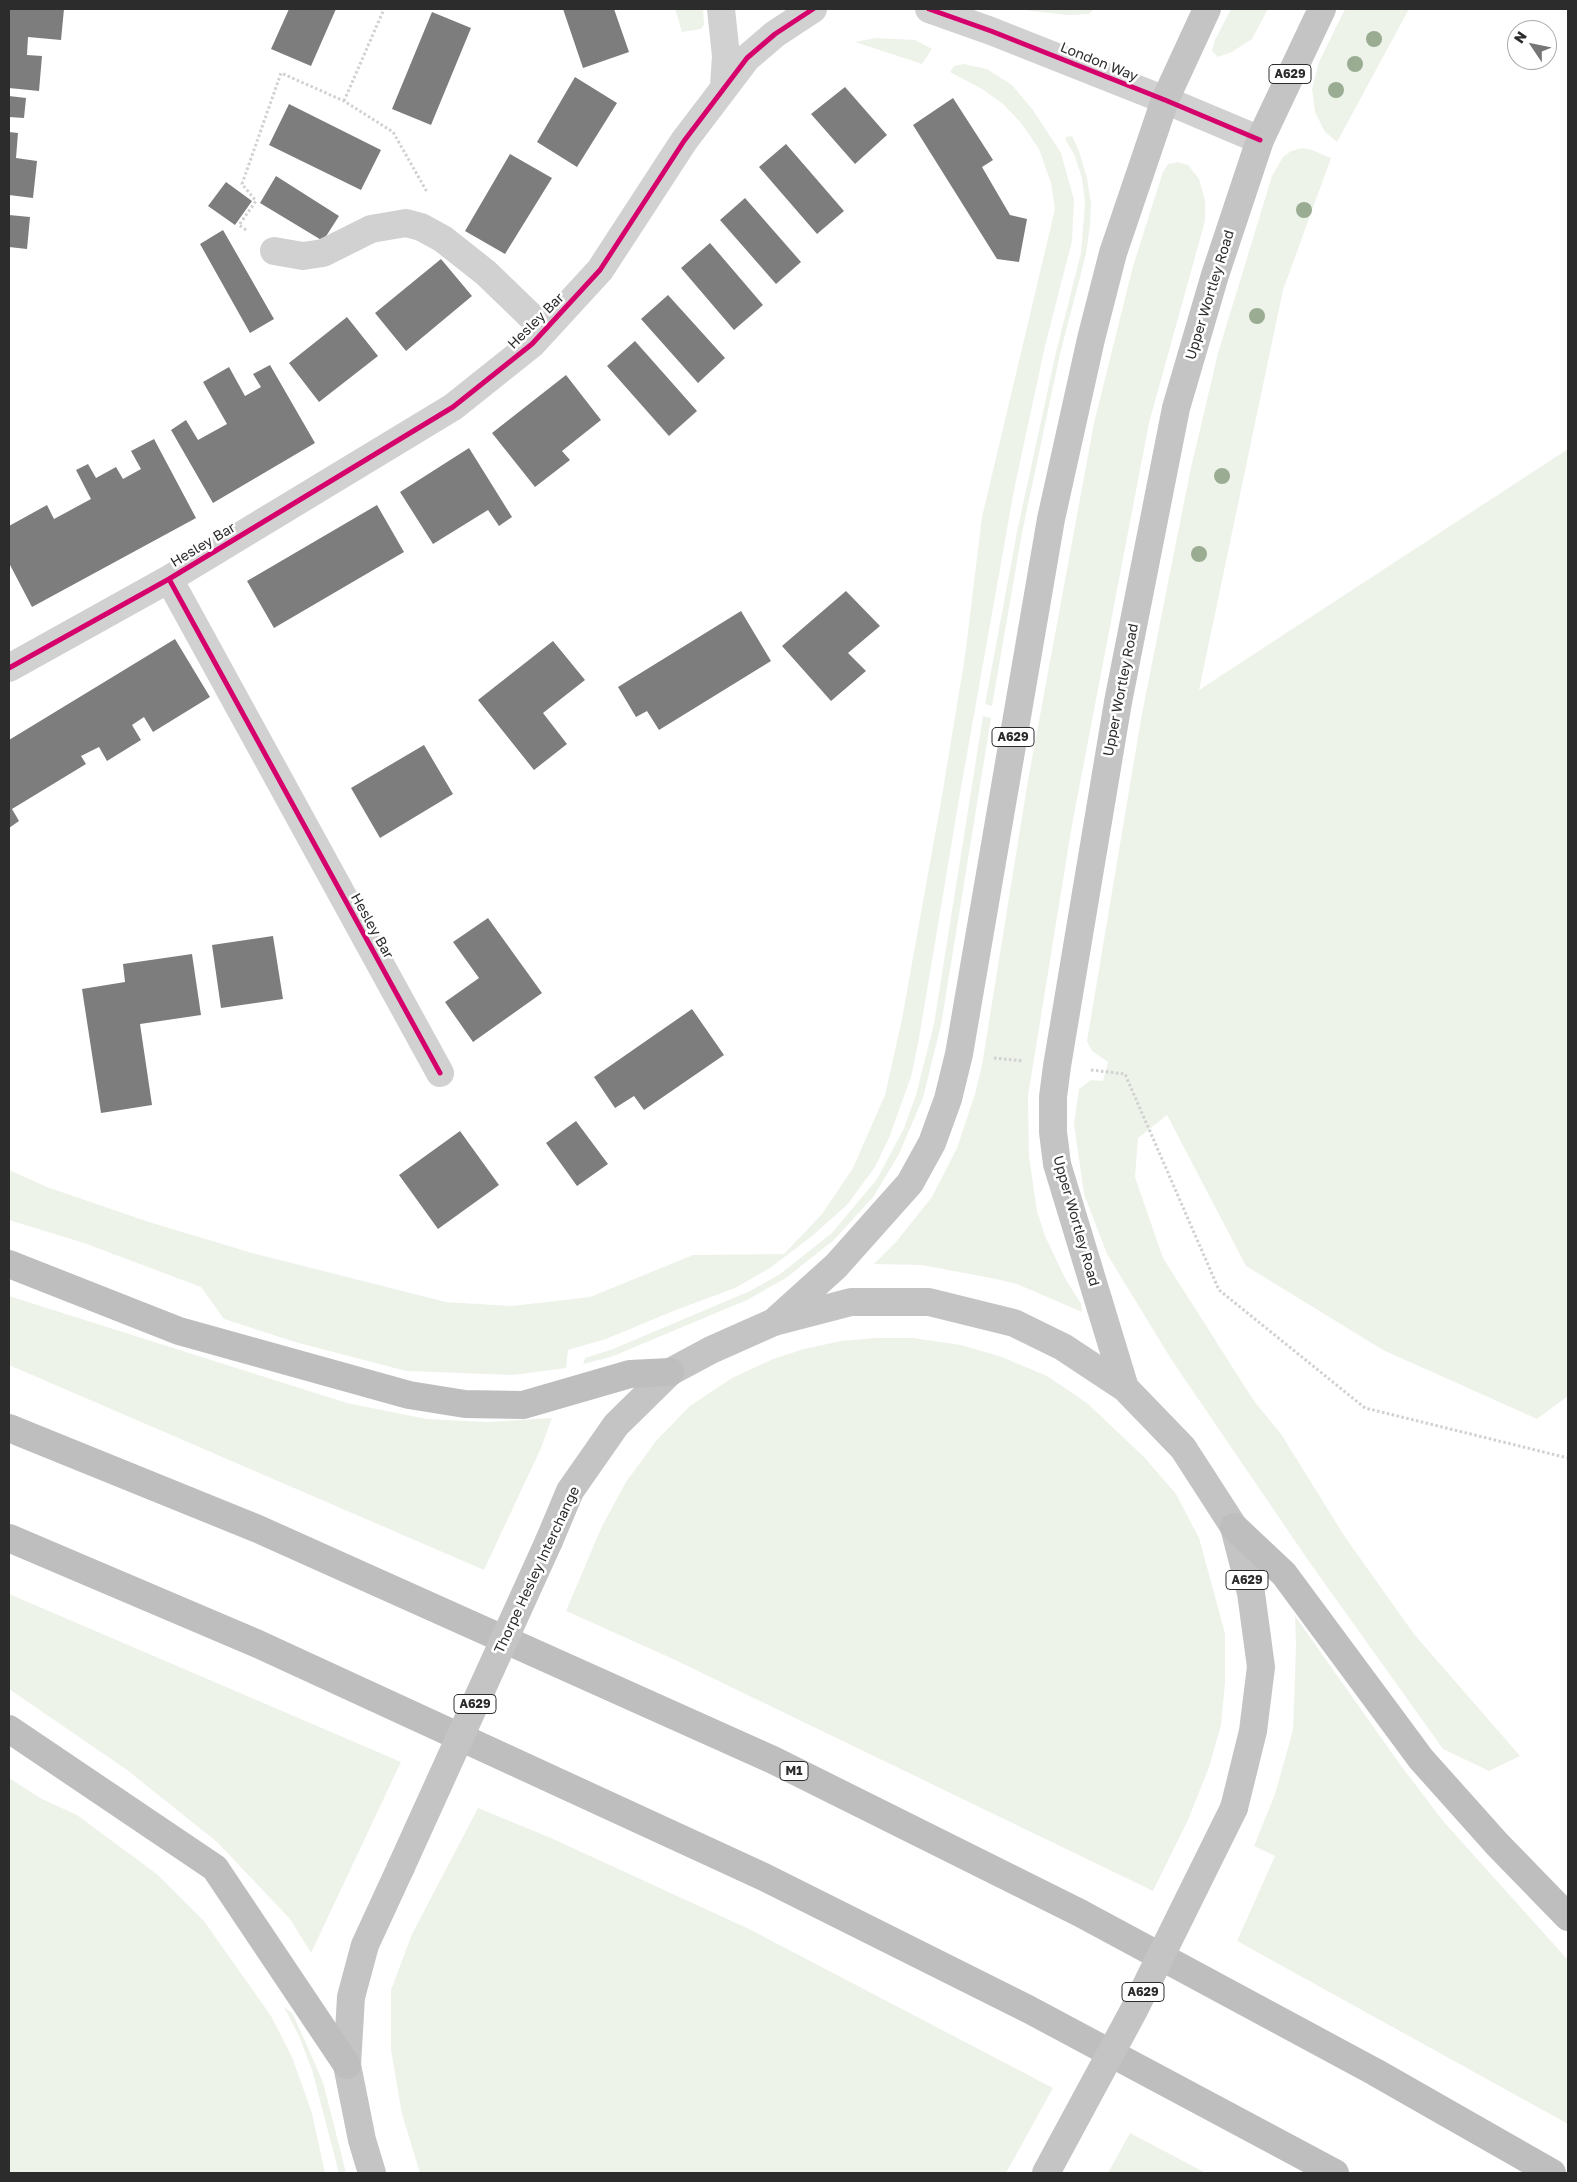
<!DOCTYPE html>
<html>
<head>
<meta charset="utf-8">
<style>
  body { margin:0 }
  #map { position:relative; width:1577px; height:2182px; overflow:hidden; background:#fff; font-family:"Golos Text",sans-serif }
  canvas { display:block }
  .frame { position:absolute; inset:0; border:10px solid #2c2c2c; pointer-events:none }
  .north { position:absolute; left:1507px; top:20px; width:50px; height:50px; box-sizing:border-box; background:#fff; border:1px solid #ababab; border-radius:50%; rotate:304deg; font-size:14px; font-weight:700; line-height:20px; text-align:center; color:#2c2c2c }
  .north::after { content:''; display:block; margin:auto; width:18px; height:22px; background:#767676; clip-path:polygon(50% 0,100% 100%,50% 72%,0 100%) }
</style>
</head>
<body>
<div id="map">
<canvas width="1577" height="2182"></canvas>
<div class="frame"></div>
<div class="north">N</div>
</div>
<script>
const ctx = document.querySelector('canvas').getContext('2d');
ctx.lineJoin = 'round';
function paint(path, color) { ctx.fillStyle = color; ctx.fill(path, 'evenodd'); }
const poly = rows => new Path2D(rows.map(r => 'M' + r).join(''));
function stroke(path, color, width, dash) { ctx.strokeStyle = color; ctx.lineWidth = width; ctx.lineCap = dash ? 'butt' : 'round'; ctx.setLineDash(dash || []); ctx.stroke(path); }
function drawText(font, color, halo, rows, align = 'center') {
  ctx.font = font + ' "Golos Text",sans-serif'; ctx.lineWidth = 5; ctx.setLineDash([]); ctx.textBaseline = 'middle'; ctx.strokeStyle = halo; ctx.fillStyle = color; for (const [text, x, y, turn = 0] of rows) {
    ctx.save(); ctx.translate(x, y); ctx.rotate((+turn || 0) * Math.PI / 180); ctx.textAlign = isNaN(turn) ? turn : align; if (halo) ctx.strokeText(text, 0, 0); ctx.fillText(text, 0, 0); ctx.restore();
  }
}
paint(poly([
  [675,9,703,9,704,25,701,29,682,32],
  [1014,9,1092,9,1092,11,1089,14,1068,15],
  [1231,9,1268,9,1252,39,1232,52,1218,57,1212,51,1215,40],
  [1345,9,1409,9,1337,142,1325,132,1315,112,1312,89,1319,62],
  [876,38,915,40,932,49,922,64,855,42],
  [964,64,987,69,1012,85,1033,110,1061,153,1074,200,1072,241,1045,346,1014,490,959,799,918,1044,911,1077,889,1138,875,1167,847,1205,812,1236,770,1268,735,1288,676,1310,606,1339,568,1350,566,1368,513,1375,406,1371,295,1342,224,1319,201,1287,84,1243,9,1220,9,1170,47,1187,149,1222,252,1253,446,1302,512,1306,590,1297,693,1255,784,1254,822,1214,853,1168,885,1095,902,1019,943,790,965,656,982,517,1055,209,1051,183,1039,149,1021,123,1003,104,982,89,950,72,954,66],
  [1072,136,1079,151,1087,178,1091,203,1090,226,1086,254,1060,354,1022,533,992,706,985,704,1017,532,1056,352,1081,253,1085,203,1082,178,1074,154,1066,141,1066,137],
  [1302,148,1312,150,1331,158,1283,290,1199,690,1568,449,1568,1396,1537,1419,1383,1350,1246,1266,1167,1115,1138,1138,1135,1177,1163,1258,1254,1401,1281,1434,1345,1537,1414,1634,1520,1756,1489,1771,1443,1749,1310,1563,1171,1359,1107,1254,1084,1194,1074,1124,1079,1089,1091,1080,1103,1081,1108,1062,1092,1051,1087,1041,1141,719,1190,472,1218,353,1272,176,1283,157,1291,151],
  [1178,162,1188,165,1199,179,1205,200,1205,221,1149,423,1072,825,1028,1096,1029,1156,1037,1211,1045,1236,1065,1278,1081,1304,1082,1312,1017,1284,996,1279,922,1265,874,1264,896,1242,932,1197,957,1148,975,1094,982,1065,1027,786,1094,423,1133,266,1163,172,1168,164],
  [983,716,991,718,941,1025,923,1098,899,1154,874,1196,834,1240,786,1278,747,1300,611,1357,583,1364,585,1358,613,1349,750,1291,780,1274,832,1233,877,1179,904,1128,916,1095,934,1024],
  [9,1296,347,1403,427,1419,487,1422,552,1418,541,1448,484,1570,9,1365],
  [875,1338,913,1338,961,1345,1002,1357,1047,1376,1087,1403,1144,1457,1176,1494,1199,1538,1225,1633,1225,1683,1221,1725,1209,1767,1188,1820,1153,1891,673,1659,566,1611,602,1526,626,1482,656,1441,690,1406,732,1378,773,1359,804,1349,841,1341],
  [9,1594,401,1762,311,1953,290,1919,217,1842,127,1770,9,1689],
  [1295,1616,1399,1763,1443,1821,1568,1960,1568,2124,1237,1941,1275,1856,1254,1846,1275,1794,1293,1730,1296,1646],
  [9,1778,42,1799,77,1815,158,1875,204,1921,271,2016,292,2057,312,2113,325,2173,9,2173],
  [478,1808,551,1838,749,1929,1053,2088,1006,2173,420,2173,402,2114,391,2050,391,1990,412,1934],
  [284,2007,293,2014,323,2082,346,2173,339,2173,312,2070,299,2036],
  [1130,2133,1206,2173,1108,2173]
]), '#eef3ea');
paint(poly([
  [9,9,64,9,61,40,28,37,27,55,42,56,39,91,9,88],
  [289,9,336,9,311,66,271,49],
  [563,9,614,9,629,52,583,68],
  [432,12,471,28,431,125,392,109],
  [575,77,617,103,577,167,537,142],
  [845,87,887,135,855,164,811,114],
  [9,96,26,98,24,118,9,117],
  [953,98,993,160,982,167,1010,215,1027,219,1019,262,997,259,913,125],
  [289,104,381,150,361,190,269,145],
  [9,132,18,133,16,158,37,161,33,198,9,195],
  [786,144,844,211,817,234,759,167],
  [510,154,552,178,505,254,465,231],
  [276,176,339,216,323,241,260,203],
  [226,182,252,201,235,225,208,206],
  [745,198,801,262,776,284,720,220],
  [9,215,30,217,27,249,9,247],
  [223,230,274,319,250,333,200,244],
  [710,243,763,305,734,330,681,268],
  [441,259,472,296,406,351,375,313],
  [668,295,725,358,698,383,641,319],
  [347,317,378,356,319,402,289,363],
  [635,341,697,411,669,436,607,366],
  [270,365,315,443,213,503,171,430,186,420,198,440,227,424,203,382,229,367,245,396,261,387,253,374],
  [566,375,601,420,562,451,570,460,535,487,492,433],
  [154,439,196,518,32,607,9,563,9,526,47,505,54,519,91,499,76,470,88,464,96,478,116,467,123,479,141,469,131,451],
  [469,448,512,517,499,526,488,510,433,544,400,492],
  [377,505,404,552,274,628,247,581],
  [846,591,880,626,848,653,866,671,831,701,782,646],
  [741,611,771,661,659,730,647,711,636,717,618,687],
  [175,639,210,697,153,732,144,717,132,725,141,740,107,761,99,747,81,756,86,764,12,809,19,821,9,828,9,740],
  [553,641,585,680,543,713,567,744,534,770,478,700],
  [424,745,453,794,380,838,351,788],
  [488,918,542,993,473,1042,445,1002,479,978,453,942],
  [273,936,283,999,221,1008,212,945],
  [192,954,201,1015,140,1024,152,1105,101,1113,82,989,125,982,123,964],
  [692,1009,724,1055,644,1110,634,1096,615,1108,594,1077],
  [576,1121,608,1164,577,1186,546,1143],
  [460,1131,499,1185,438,1229,399,1175]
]), '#7d7d7d');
stroke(poly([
  [344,101,384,9],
  [246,230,239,225,256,201,242,184,281,73,344,101,393,132,427,192],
  [994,1058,1023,1061],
  [1091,1070,1125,1074,1219,1290,1365,1408,1568,1458]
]), '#d1d1d1', 3, [2.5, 2.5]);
stroke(poly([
  [721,9,726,56,724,86],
  [929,9,991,31,1165,100,1260,140],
  [274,251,303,256,323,253,371,229,406,223,421,227,443,239,486,273,545,330],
  [169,579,440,1073],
  [9,668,169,579,453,407,532,344,600,270,684,141,747,58,775,34,813,9]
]), '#d1d1d1', 28);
stroke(poly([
  [774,1322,836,1266,910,1183,932,1143,948,1099,959,1054,1051,519,1091,339,1113,253,1165,100,1207,9],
  [1125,1388,1057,1164,1053,1132,1053,1097,1057,1066,1118,702,1176,408,1215,275,1260,140,1322,9],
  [549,1541,570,1491,616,1425,670,1372,711,1350,774,1322,851,1302,929,1302,1014,1323,1063,1347,1125,1388,1183,1448,1234,1527,1251,1593,1261,1667,1253,1731,1234,1808],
  [372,2173,362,2140,347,2065,351,1997,365,1945,401,1867]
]), '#c4c4c4', 28);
stroke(poly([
  [9,1264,179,1331,409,1395,465,1404,523,1405,630,1374,670,1372],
  [9,1428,258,1529,773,1760,1080,1913,1375,2072,1552,2173],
  [1234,1527,1284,1574,1421,1759,1497,1844,1568,1917],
  [9,1538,258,1644,764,1877,1028,2009,1335,2173],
  [9,1729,215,1868,347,2065]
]), '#bebebe', 28);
stroke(poly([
  [401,1867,549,1541],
  [1046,2173,1134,2010,1234,1808]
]), '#c4c4c4', 28);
stroke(poly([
  [929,9,991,31,1165,100,1260,140],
  [169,579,440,1073],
  [9,668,169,579,453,407,532,344,600,270,684,141,747,58,775,34,813,9]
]), '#d6006c', 5);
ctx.fillStyle = '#9aac92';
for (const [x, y] of [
  [1374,39],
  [1355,64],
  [1336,90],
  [1304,210],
  [1257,316],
  [1222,476],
  [1199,554]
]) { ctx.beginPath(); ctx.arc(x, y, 8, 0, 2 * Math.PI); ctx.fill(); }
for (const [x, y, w] of [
  [1290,74,42],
  [1013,737,42],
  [1247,1580,42],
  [475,1704,42],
  [794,1771,28],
  [1143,1992,42]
]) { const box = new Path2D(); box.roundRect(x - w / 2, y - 9.5, w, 19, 4); ctx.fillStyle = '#fff'; ctx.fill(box); stroke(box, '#2c2c2c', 1); }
drawText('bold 12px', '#2c2c2c', null, [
  ["A629",1290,74],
  ["A629",1013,737],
  ["A629",1247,1580],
  ["A629",475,1704],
  ["M1",794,1771],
  ["A629",1143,1992]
]);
drawText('14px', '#2c2c2c', '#fff', [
  ["London Way",1099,62,22],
  ["Upper Wortley Road",1210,295,-73],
  ["Hesley Bar",536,321,-45],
  ["Hesley Bar",203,545,-31],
  ["Upper Wortley Road",1121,690,-79],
  ["Hesley Bar",372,926,61],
  ["Upper Wortley Road",1076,1221,74],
  ["Thorpe Hesley Interchange",537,1570,-65]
]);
</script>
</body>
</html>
